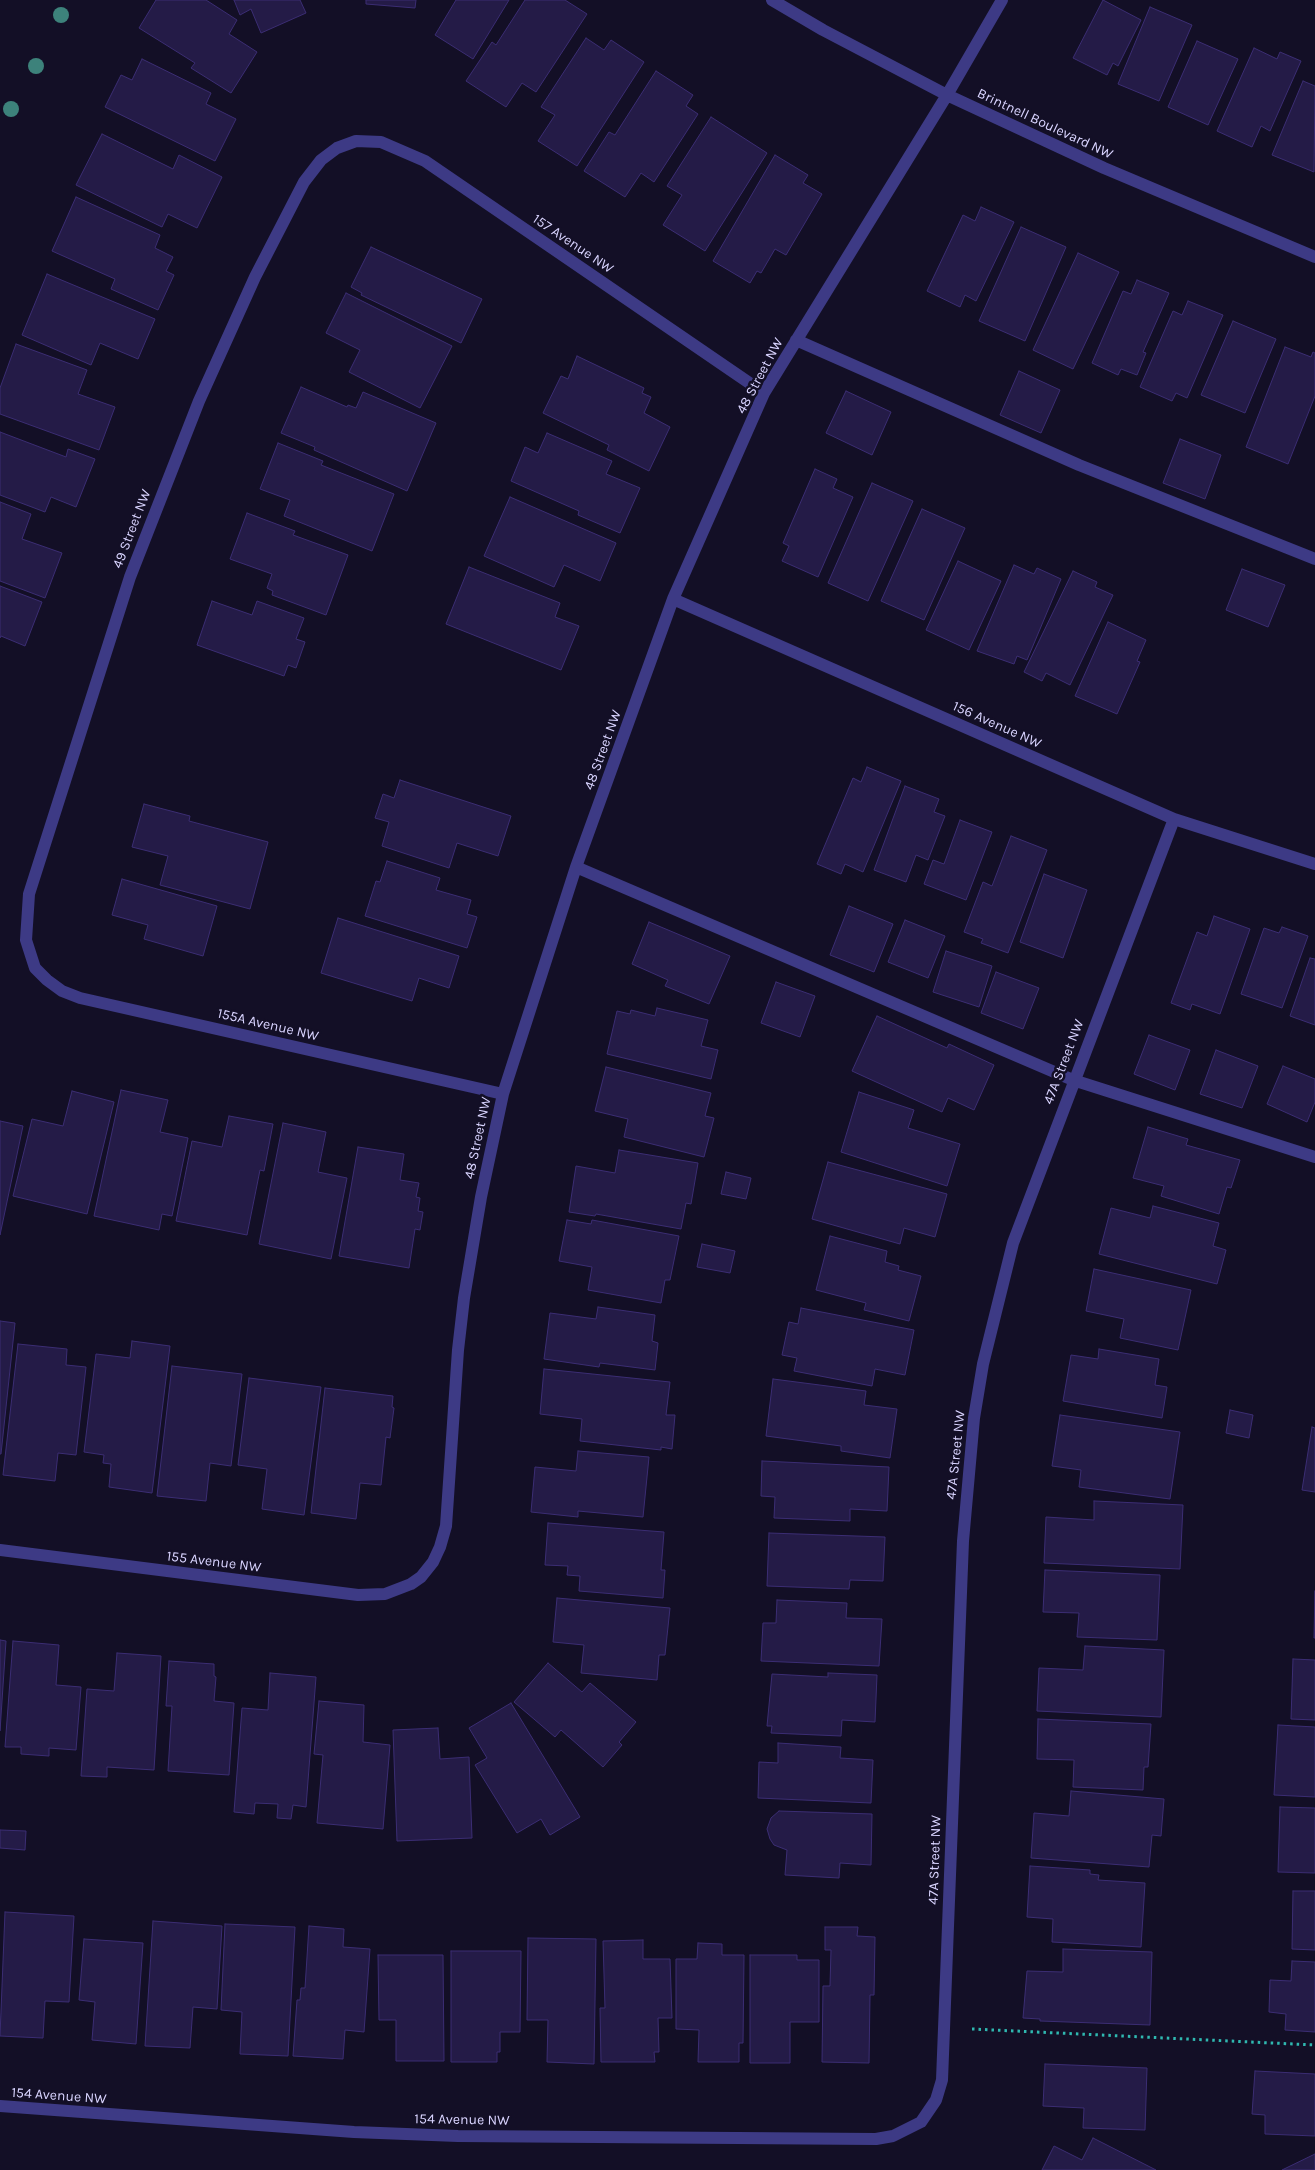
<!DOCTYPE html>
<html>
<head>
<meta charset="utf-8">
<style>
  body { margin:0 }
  canvas { display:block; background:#130f26 }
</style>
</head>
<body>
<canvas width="1315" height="2170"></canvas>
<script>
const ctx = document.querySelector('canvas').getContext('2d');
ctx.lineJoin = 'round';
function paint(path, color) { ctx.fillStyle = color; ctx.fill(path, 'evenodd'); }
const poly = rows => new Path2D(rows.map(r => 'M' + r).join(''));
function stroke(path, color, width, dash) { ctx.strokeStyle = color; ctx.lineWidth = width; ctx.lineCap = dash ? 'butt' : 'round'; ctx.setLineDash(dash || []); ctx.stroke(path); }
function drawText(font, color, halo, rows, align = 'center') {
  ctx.font = font + ' Karla,sans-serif'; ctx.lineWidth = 5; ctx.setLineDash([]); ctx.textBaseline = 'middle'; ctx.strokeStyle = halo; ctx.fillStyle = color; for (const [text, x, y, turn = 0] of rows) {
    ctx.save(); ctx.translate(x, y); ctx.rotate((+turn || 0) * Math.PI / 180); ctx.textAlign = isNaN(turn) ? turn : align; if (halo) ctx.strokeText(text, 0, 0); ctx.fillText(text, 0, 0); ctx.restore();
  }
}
const building = poly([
  [156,0,206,0,237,20,229,34,257,52,231,93,191,68,195,63,139,28,156,0],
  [234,0,300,0,306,13,261,33,251,9,240,15,234,0],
  [366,0,416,0,415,8,366,4,366,0],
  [456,0,509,0,473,59,435,35,456,0],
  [525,0,565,0,587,14,536,92,522,83,506,107,466,81,492,42,496,45,525,0],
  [1103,0,1141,20,1118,66,1113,63,1107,75,1073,58,1103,0],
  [1150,7,1192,25,1159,101,1118,84,1150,7],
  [586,38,604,50,611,40,644,62,577,166,538,141,555,115,541,107,586,38],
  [1197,41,1238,59,1208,125,1168,107,1197,41],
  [1254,48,1277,59,1280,52,1301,61,1270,131,1261,126,1252,147,1217,131,1254,48],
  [142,59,211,93,206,104,236,119,215,161,105,107,121,75,132,80,142,59],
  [656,71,693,95,686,106,698,114,654,182,641,173,625,197,584,171,609,132,615,135,656,71],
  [1303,81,1315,86,1314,172,1272,155,1303,81],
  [711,117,767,153,705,251,663,225,682,195,667,186,711,117],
  [102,134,173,169,179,155,222,177,197,228,168,214,162,227,76,185,102,134],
  [775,155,808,175,803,183,822,194,786,255,775,249,761,273,757,271,750,283,713,261,775,155],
  [76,197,160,235,155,248,173,257,166,271,174,275,158,310,111,289,115,279,52,251,76,197],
  [981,207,1014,222,976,301,965,295,960,307,927,291,963,215,975,221,981,207],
  [1021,227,1066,247,1025,341,979,321,1021,227],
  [371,247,482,299,461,343,361,295,362,293,351,287,371,247],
  [1078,253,1119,272,1073,369,1033,350,1078,253],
  [47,274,155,319,138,359,100,343,91,365,22,335,47,274],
  [1137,280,1169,293,1143,352,1146,353,1137,375,1121,369,1118,375,1092,363,1123,291,1131,294,1137,280],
  [346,293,452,346,420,408,349,372,360,350,326,333,346,293],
  [1188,301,1223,315,1187,398,1176,393,1172,401,1140,387,1173,311,1182,315,1188,301],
  [1233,321,1276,339,1245,413,1201,395,1233,321],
  [16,344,87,370,78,394,115,407,99,450,0,414,0,388,16,344],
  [1285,347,1311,357,1313,352,1315,353,1315,396,1288,464,1246,447,1285,347],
  [577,356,644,388,642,393,651,397,644,413,670,427,649,471,607,450,609,445,543,413,561,376,568,379,577,356],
  [1019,371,1060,390,1041,433,1000,415,1019,371],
  [301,387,347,407,348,405,356,408,363,392,436,423,407,491,314,450,315,447,281,433,301,387],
  [846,391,891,412,872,455,826,433,846,391],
  [0,432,66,457,68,449,95,459,76,507,51,497,45,512,0,495,0,432],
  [547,433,612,461,606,474,640,488,620,533,578,515,579,511,511,481,525,447,538,453,547,433],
  [1180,439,1221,455,1205,499,1163,483,1180,439],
  [278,443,323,461,321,465,394,494,372,551,284,516,290,500,260,489,278,443],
  [815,469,837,479,833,488,853,497,818,577,782,561,789,546,783,543,815,469],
  [872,483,913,501,868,601,828,583,872,483],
  [510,497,616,543,600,581,564,565,554,587,484,556,510,497],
  [0,502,31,514,22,539,62,553,45,598,0,581,0,502],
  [922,509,965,528,924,620,881,601,922,509],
  [247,513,295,531,293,535,348,555,326,615,272,595,273,591,267,588,272,574,230,559,247,513],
  [958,561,1001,581,969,650,926,630,958,561],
  [1014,565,1034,574,1037,568,1061,579,1027,660,1017,656,1014,664,977,651,1014,565],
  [469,567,560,603,555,617,579,626,561,670,446,624,469,567],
  [1242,569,1285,585,1268,627,1226,610,1242,569],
  [1073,571,1097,582,1095,587,1113,595,1070,685,1046,673,1042,681,1024,672,1073,571],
  [0,586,42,602,25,646,1,636,0,638,0,586],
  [212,601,252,615,257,601,304,618,296,639,305,642,296,668,288,665,284,676,197,645,212,601],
  [1108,622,1146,640,1137,661,1140,662,1117,714,1075,696,1108,622],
  [867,767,901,781,863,872,845,864,841,874,817,864,853,778,861,782,867,767],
  [400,780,511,816,498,856,457,843,449,868,382,846,389,822,375,818,383,794,394,798,400,780],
  [905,786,939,799,934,812,945,816,928,860,916,855,906,882,874,870,905,786],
  [144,804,190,816,189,821,268,842,250,909,160,885,168,856,132,847,144,804],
  [960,820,992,832,966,900,924,884,933,860,944,864,960,820],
  [1011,836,1047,850,1008,953,981,943,983,939,964,932,983,882,992,886,1011,836],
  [387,861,440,878,436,890,471,900,467,914,477,917,467,948,365,916,376,881,380,882,387,861],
  [1044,874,1087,890,1063,958,1020,942,1044,874],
  [122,879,217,906,203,956,144,939,148,925,112,915,122,879],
  [849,906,893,924,874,972,830,955,849,906],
  [1214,916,1250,929,1220,1014,1192,1004,1190,1010,1171,1003,1197,932,1207,936,1214,916],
  [338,918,459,956,449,988,419,978,412,1001,321,973,338,918],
  [905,920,945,936,928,978,888,962,905,920],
  [649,922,730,956,709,1004,665,986,668,980,632,964,649,922],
  [1282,927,1308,936,1282,1008,1241,994,1264,928,1279,933,1282,927],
  [946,951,992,966,979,1007,933,992,946,951],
  [1310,958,1315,959,1315,1025,1290,1016,1310,958],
  [996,972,1039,988,1023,1029,981,1013,996,972],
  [776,982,815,996,800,1037,761,1023,776,982],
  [657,1008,708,1020,701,1046,718,1050,711,1079,607,1054,617,1011,630,1014,631,1010,655,1016,657,1008],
  [877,1016,947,1048,949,1044,994,1065,974,1110,948,1098,942,1112,852,1071,877,1016],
  [1149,1035,1190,1050,1175,1090,1134,1074,1149,1035],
  [1216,1050,1258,1066,1242,1108,1200,1094,1216,1050],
  [1283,1066,1315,1079,1315,1102,1307,1122,1267,1104,1283,1066],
  [606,1067,711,1093,705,1116,714,1118,704,1157,624,1137,628,1119,595,1111,606,1067],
  [121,1090,168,1100,160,1132,188,1138,172,1216,162,1214,159,1230,94,1216,121,1090],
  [72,1091,114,1102,87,1214,13,1196,32,1119,63,1126,72,1091],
  [859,1092,914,1110,908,1128,960,1144,947,1186,841,1152,859,1092],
  [229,1116,273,1124,264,1171,260,1170,247,1235,176,1221,192,1141,222,1147,229,1116],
  [0,1121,23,1126,0,1235,0,1121],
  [283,1123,326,1132,318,1172,347,1178,331,1259,259,1244,283,1123],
  [1148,1127,1188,1139,1186,1145,1240,1160,1231,1188,1227,1187,1219,1214,1161,1196,1164,1186,1133,1178,1148,1127],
  [358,1147,404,1154,400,1180,419,1183,416,1197,420,1198,418,1211,423,1212,420,1230,415,1229,409,1268,339,1256,358,1147],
  [619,1150,698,1163,691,1204,686,1203,681,1229,596,1214,595,1216,569,1212,576,1166,615,1173,619,1150],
  [828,1162,947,1194,935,1237,904,1228,900,1244,812,1219,828,1162],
  [726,1172,751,1178,746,1199,721,1194,726,1172],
  [1153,1206,1219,1223,1213,1246,1226,1250,1217,1284,1099,1254,1111,1208,1150,1218,1153,1206],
  [567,1220,591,1224,592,1220,679,1236,670,1280,665,1280,661,1303,588,1290,592,1267,559,1261,567,1220],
  [830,1236,887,1251,885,1262,899,1266,898,1270,921,1276,909,1321,864,1310,866,1303,816,1290,830,1236],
  [702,1244,735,1251,730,1273,697,1267,702,1244],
  [1094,1269,1191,1290,1178,1350,1120,1338,1124,1319,1086,1311,1094,1269],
  [598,1307,655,1315,652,1341,658,1343,655,1370,600,1363,599,1367,544,1359,550,1313,596,1319,598,1307],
  [801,1308,914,1330,905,1375,875,1369,872,1386,794,1371,797,1358,782,1355,789,1322,798,1324,801,1308],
  [0,1321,15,1323,1,1454,0,1454,0,1321],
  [132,1341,170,1346,152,1493,109,1487,111,1464,103,1463,104,1455,84,1452,96,1354,130,1358,132,1341],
  [18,1344,67,1349,66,1365,86,1367,76,1455,58,1453,55,1481,3,1475,18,1344],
  [1099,1349,1159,1359,1155,1385,1167,1387,1162,1418,1063,1401,1071,1355,1098,1359,1099,1349],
  [172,1366,242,1374,231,1466,210,1463,206,1501,157,1496,172,1366],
  [544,1369,670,1382,666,1415,675,1415,672,1449,661,1447,661,1450,580,1441,582,1419,540,1414,544,1369],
  [249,1378,321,1387,304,1515,262,1509,267,1469,238,1465,249,1378],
  [773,1379,866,1391,864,1405,897,1409,890,1458,841,1451,841,1446,766,1436,773,1379],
  [325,1388,393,1396,392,1407,394,1408,390,1438,386,1437,381,1485,360,1483,356,1519,311,1513,325,1388],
  [1230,1410,1253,1415,1249,1438,1226,1433,1230,1410],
  [1060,1415,1180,1432,1170,1499,1079,1487,1081,1470,1052,1466,1060,1415],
  [1312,1427,1315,1428,1315,1492,1302,1490,1312,1427],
  [578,1451,649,1457,643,1517,578,1511,578,1517,531,1512,535,1467,576,1471,578,1451],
  [762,1461,889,1467,887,1511,850,1509,850,1521,774,1518,775,1497,761,1496,762,1461],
  [1094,1501,1183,1505,1180,1569,1044,1563,1046,1517,1094,1520,1094,1501],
  [548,1523,664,1532,661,1570,665,1570,663,1598,579,1591,580,1576,567,1575,568,1566,545,1565,548,1523],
  [769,1533,885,1537,883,1581,850,1580,849,1589,767,1586,769,1533],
  [1045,1570,1160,1575,1157,1640,1077,1637,1079,1613,1043,1612,1045,1570],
  [1315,1591,1315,1638,1314,1638,1315,1591],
  [557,1598,670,1608,665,1655,659,1655,657,1680,581,1673,584,1645,553,1642,557,1598],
  [777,1600,847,1603,846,1618,882,1619,879,1666,761,1661,763,1623,776,1623,777,1600],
  [0,1640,6,1641,0,1731,0,1640],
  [13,1641,59,1645,56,1685,81,1687,76,1750,49,1748,49,1756,21,1754,21,1747,5,1747,13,1641],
  [1085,1646,1164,1650,1161,1717,1037,1711,1039,1668,1083,1670,1085,1646],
  [117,1653,161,1656,154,1770,107,1767,107,1777,81,1776,87,1689,114,1691,117,1653],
  [1293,1659,1315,1660,1315,1720,1291,1719,1293,1659],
  [169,1661,214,1664,214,1676,216,1677,214,1701,234,1703,229,1775,168,1771,172,1706,166,1706,169,1661],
  [548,1663,582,1692,590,1683,636,1722,619,1742,622,1745,603,1767,561,1730,555,1737,514,1702,548,1663],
  [270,1673,316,1677,306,1807,293,1805,291,1819,277,1818,278,1804,255,1803,254,1814,234,1812,242,1708,268,1710,270,1673],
  [828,1673,877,1675,875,1722,842,1720,841,1736,771,1733,772,1726,767,1726,772,1674,828,1677,828,1673],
  [319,1701,364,1705,363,1742,390,1745,383,1829,317,1823,323,1755,314,1754,319,1701],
  [511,1703,580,1817,550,1835,541,1819,517,1833,475,1765,487,1758,469,1728,511,1703],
  [1038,1719,1151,1724,1148,1767,1144,1767,1143,1790,1073,1787,1074,1760,1037,1759,1038,1719],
  [1278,1725,1315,1727,1315,1797,1274,1795,1278,1725],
  [438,1728,440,1759,469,1757,472,1838,397,1841,393,1730,438,1728],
  [778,1743,841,1747,840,1758,873,1760,871,1803,758,1798,759,1762,778,1763,778,1743],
  [1071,1791,1164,1799,1161,1836,1152,1835,1149,1867,1031,1858,1034,1813,1069,1816,1071,1791],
  [1280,1807,1315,1808,1315,1873,1278,1872,1280,1807],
  [779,1811,872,1814,871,1865,840,1863,839,1878,785,1875,787,1850,774,1845,770,1839,767,1829,771,1818,779,1811],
  [0,1830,26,1831,25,1850,0,1848,0,1830],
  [1030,1866,1090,1870,1090,1874,1099,1875,1098,1880,1145,1883,1141,1947,1052,1942,1053,1919,1027,1917,1030,1866],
  [1293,1891,1315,1891,1315,1950,1292,1949,1293,1891],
  [5,1912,74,1916,69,2002,45,2001,43,2038,0,2036,5,1912],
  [153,1921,222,1926,217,2009,193,2007,190,2048,145,2046,153,1921],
  [225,1924,295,1927,288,2056,240,2054,242,2012,221,2010,225,1924],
  [309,1926,344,1929,343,1947,370,1949,364,2032,345,2030,343,2059,293,2056,297,2000,300,2000,301,1988,305,1988,309,1926],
  [825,1927,858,1927,857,1936,875,1937,874,1995,870,1995,869,2063,822,2062,823,1986,830,1986,831,1950,825,1950,825,1927],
  [528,1938,596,1939,594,2064,547,2062,548,2020,527,2020,528,1938],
  [84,1939,143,1943,136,2044,92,2040,95,2002,79,2000,84,1939],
  [643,1940,643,1959,670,1959,672,2018,658,2018,659,2052,654,2052,655,2062,601,2062,600,2008,605,2008,603,1941,643,1940],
  [698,1943,722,1944,722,1955,744,1955,743,2043,739,2043,739,2062,698,2062,699,2030,676,2029,676,1959,697,1959,698,1943],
  [1063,1949,1152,1952,1150,2025,1040,2021,1040,2019,1023,2018,1027,1971,1063,1972,1063,1949],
  [451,1951,521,1951,520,2032,500,2032,500,2052,497,2052,497,2062,451,2062,451,1951],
  [378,1955,443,1955,444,2061,396,2061,396,2020,379,2020,378,1955],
  [750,1955,797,1955,797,1960,819,1960,819,2022,790,2022,790,2063,750,2063,750,1955],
  [1292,1961,1315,1962,1315,2032,1285,2030,1286,2014,1269,2012,1270,1980,1291,1981,1292,1961],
  [1045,2064,1147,2068,1145,2130,1083,2128,1084,2108,1043,2106,1045,2064],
  [1255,2071,1315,2074,1315,2136,1265,2134,1265,2115,1252,2114,1255,2071],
  [1093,2138,1156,2170,1042,2170,1054,2146,1082,2160,1093,2138],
  [1315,2154,1315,2170,1282,2170,1315,2154]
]);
paint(building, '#241b47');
stroke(building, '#3b2d73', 1);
stroke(poly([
  [972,2029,1315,2045]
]), '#2fb8b0', 3, [2.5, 4]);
stroke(poly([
  [772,0,823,30,947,95,1104,168,1315,257],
  [796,340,1079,465,1315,559],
  [673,599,1174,819,1315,864],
  [576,867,1073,1080,1315,1157],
  [503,1094,80,998,62,991,47,980,35,968,26,940,29,894,130,577,199,401,255,277,304,182,321,160,337,148,356,141,381,142,425,161,764,393],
  [0,1550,358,1595,385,1594,411,1584,421,1577,433,1562,440,1547,446,1526,458,1350,464,1298,481,1197,503,1094,576,867,673,599,764,393,947,95,1002,0],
  [0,2106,354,2132,458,2136,876,2139,893,2136,921,2122,936,2100,942,2080,963,1541,974,1418,983,1364,1013,1243,1174,819]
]), '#3d3a85', 12);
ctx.fillStyle = '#3d827b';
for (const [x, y] of [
  [61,15],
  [36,66],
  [11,109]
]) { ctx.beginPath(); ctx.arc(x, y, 8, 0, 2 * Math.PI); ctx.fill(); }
drawText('14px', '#d9d4ff', '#130f26', [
  ["Brintnell Boulevard NW",1045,124,25],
  ["157 Avenue NW",573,244,34],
  ["48 Street NW",760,376,-62],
  ["49 Street NW",132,529,-69],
  ["156 Avenue NW",997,725,24],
  ["48 Street NW",603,750,-70],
  ["155A Avenue NW",268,1025,13],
  ["47A Street NW",1064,1062,-69],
  ["48 Street NW",478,1138,-78],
  ["47A Street NW",956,1455,-84],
  ["155 Avenue NW",214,1562,7],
  ["47A Street NW",935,1860,-88],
  ["154 Avenue NW",59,2096,4],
  ["154 Avenue NW",462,2120,1]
]);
</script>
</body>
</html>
